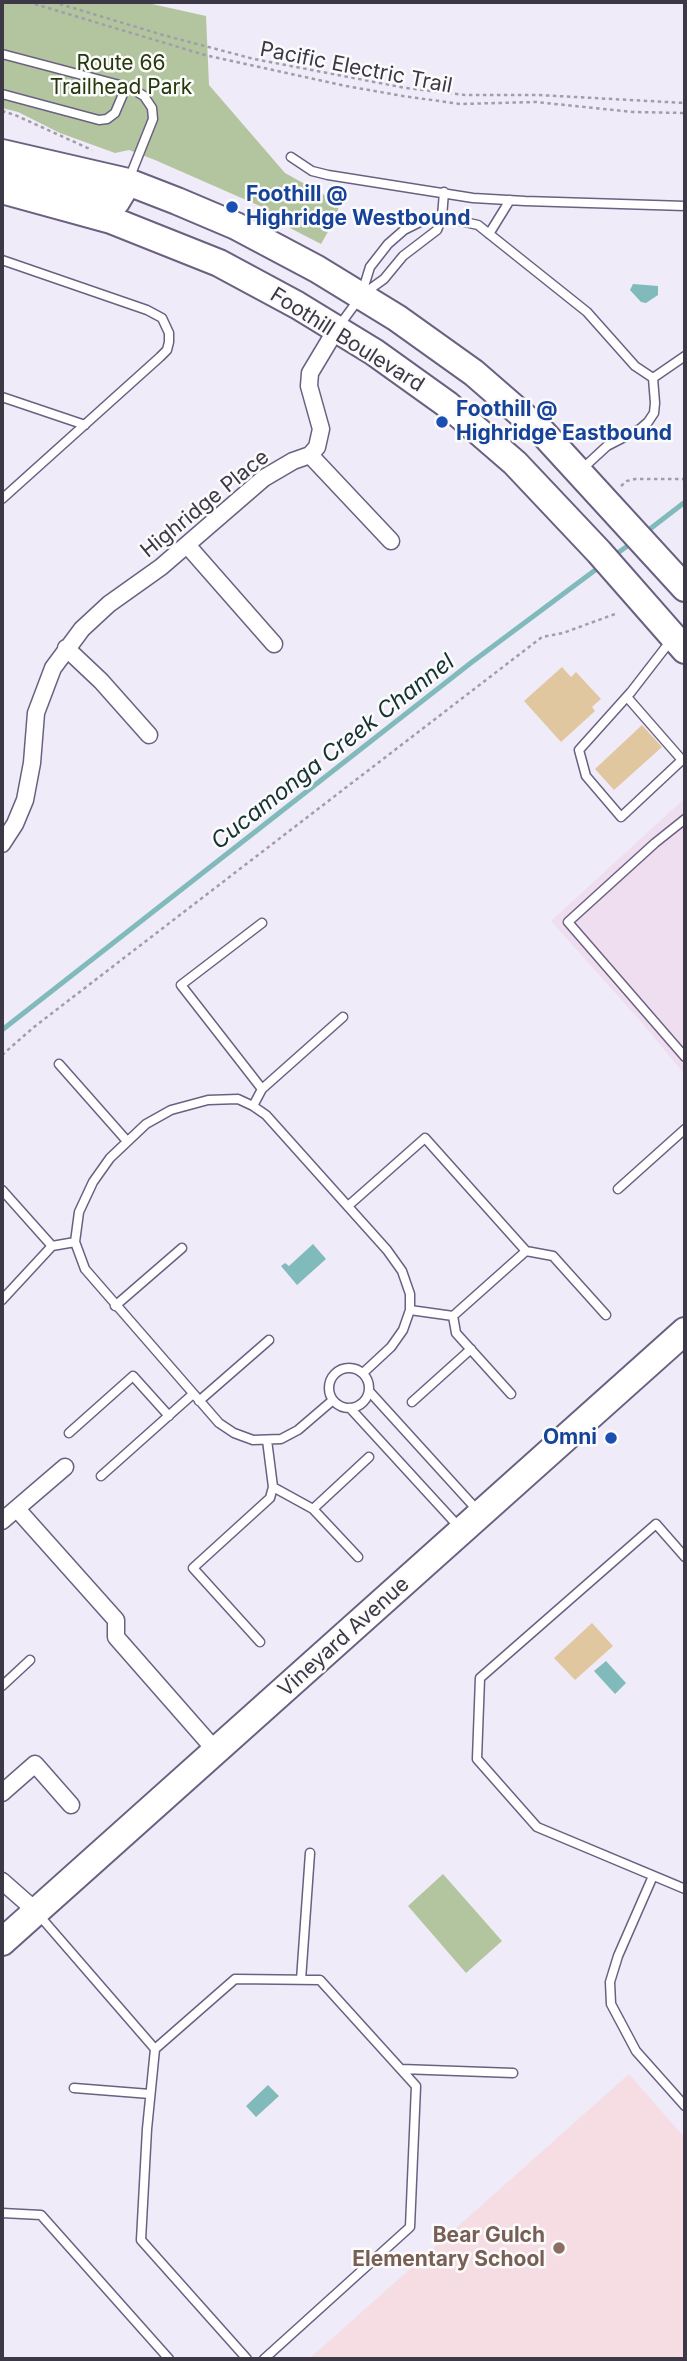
<!DOCTYPE html>
<html>
<head>
<meta charset="utf-8">
<style>
  body { margin:0 }
  #map { position:relative; width:687px; height:2361px; overflow:hidden; background:#efebf9; font-family:Inter,sans-serif }
  canvas { display:block }
  .frame { position:absolute; inset:0; border:4px solid #3c3846; pointer-events:none }
</style>
</head>
<body>
<div id="map">
<canvas width="687" height="2361"></canvas>
<div class="frame"></div>
</div>
<script>
const ctx = document.querySelector('canvas').getContext('2d');
ctx.lineJoin = 'round';
function paint(path, color) { ctx.fillStyle = color; ctx.fill(path, 'evenodd'); }
const poly = rows => new Path2D(rows.map(r => 'M' + r).join(''));
function stroke(path, color, width, dash) { ctx.strokeStyle = color; ctx.lineWidth = width; ctx.lineCap = dash ? 'butt' : 'round'; ctx.setLineDash(dash || []); ctx.stroke(path); }
function drawText(font, color, halo, rows, align = 'center') {
  ctx.font = font + ' Inter,sans-serif'; ctx.lineWidth = 5; ctx.setLineDash([]); ctx.textBaseline = 'middle'; ctx.strokeStyle = halo; ctx.fillStyle = color; for (const [text, x, y, turn = 0] of rows) {
    ctx.save(); ctx.translate(x, y); ctx.rotate((+turn || 0) * Math.PI / 180); ctx.textAlign = isNaN(turn) ? turn : align; if (halo) ctx.strokeText(text, 0, 0); ctx.fillText(text, 0, 0); ctx.restore();
  }
}
paint(poly([
  [685,798,685,1075,643,1024,551,921]
]), '#eedef0');
paint(poly([
  [629,2074,685,2138,685,2359,309,2359]
]), '#f6dce3');
paint(poly([
  [2,2,143,2,206,16,209,85,285,173,339,203,337,216,321,244,290,228,275,214,262,207,155,160,129,150,115,153,60,133,18,112,2,108],
  [443,1874,502,1941,466,1973,408,1906]
]), '#b3c59f');
paint(poly([
  [633,284,658,286,658,295,646,303,641,302,630,290],
  [313,1244,326,1259,297,1285,281,1266,285,1263,289,1266],
  [606,1661,626,1683,615,1694,594,1671],
  [268,2085,279,2096,256,2117,246,2106]
]), '#81babb');
stroke(poly([
  [646,532,685,502],
  [612,557,633,542],
  [2,1030,472,662,602,565]
]), '#81babb', 5);
paint(poly([
  [562,667,571,677,576,672,601,699,592,707,595,711,561,742,524,701],
  [642,725,662,747,614,790,595,769],
  [592,1623,613,1646,575,1680,554,1658]
]), '#e1c7a0');
const service = poly([
  [2,54,131,88,144,96,152,108,153,119,129,179],
  [2,94,99,120,107,119,115,113,126,87],
  [291,157,312,171,328,175,473,198,525,201,685,206],
  [489,234,510,200],
  [2,260,147,310,162,318,169,333,169,342,167,350,160,357,2,499],
  [366,292,384,279,403,256,437,230,442,217,444,192],
  [339,326,361,296,370,267,388,244,404,230,428,218,442,217,478,225,587,312,635,366,653,378,655,403,654,413,648,422,640,429,607,446,581,470],
  [653,378,685,356],
  [2,397,85,425],
  [627,697,682,760,621,817,586,776,579,750,631,692,672,639],
  [685,819,655,843,568,922,685,1057],
  [59,1064,127,1141],
  [262,1089,343,1017],
  [253,1106,262,1089,181,985,262,923],
  [618,1189,685,1129],
  [2,1190,52,1246,2,1300],
  [348,1206,425,1138,526,1251],
  [52,1246,75,1242],
  [115,1306,182,1248],
  [410,1310,453,1316,526,1251,553,1256,606,1315],
  [453,1316,456,1333,511,1394],
  '329 1388a20 20 0 1 1 40 0a20 20 0 1 1-40 0Z',
  [369,1391,479,1512],
  [333,1400,298,1430,281,1439,253,1440,234,1433,219,1423,85,1269,75,1242,79,1212,93,1182,110,1158,146,1124,171,1110,208,1100,238,1099,253,1106,266,1115,387,1250,402,1271,410,1294,410,1310,403,1330,391,1347,363,1373],
  [199,1401,269,1340],
  [412,1402,471,1349],
  [350,1408,459,1527],
  [69,1433,133,1376,169,1416],
  [267,1440,273,1487,313,1509,358,1557],
  [101,1476,193,1394],
  [313,1509,369,1457],
  [685,1557,656,1524,480,1678,477,1759,537,1827,685,1889],
  [260,1642,193,1568,270,1498,273,1487],
  [2,1686,30,1660],
  [653,1876,618,1956,610,1982,611,2004,636,2051,685,2106],
  [38,1914,155,2049],
  [301,1980,310,1853],
  [401,2069,513,2073],
  [74,2088,150,2094],
  [2,2213,41,2215,169,2359],
  [247,2359,141,2240,147,2129,155,2049,235,1979,320,1980,416,2086,410,2227,264,2359]
]);
const minor = poly([
  [310,455,391,541],
  [187,545,274,644],
  [66,648,101,681,149,735],
  [2,844,15,824,25,800,32,763,36,713,53,668,82,629,109,604,161,567,264,478,293,461,310,455,317,447,321,429,309,386,310,373,337,328],
  [17,1509,116,1620,116,1637,216,1751],
  [2,1521,65,1467],
  [2,1793,35,1764,71,1805],
  [2,1881,36,1911]
]);
const primary = poly([
  [2,153,128,182,177,201,236,226,317,269,397,318,474,373,543,433,685,588],
  [2,172,116,202,128,182],
  [2,190,111,220,219,263,297,305,374,352,448,405,515,463,599,552,685,650],
  [2,1942,685,1331]
]);
stroke(service, '#6a6180', 11);
stroke(minor, '#6a6180', 19);
stroke(primary, '#6a6180', 30);
stroke(poly([
  [28,2,205,55,346,86,403,96,460,104,536,102,633,112,685,113],
  [53,2,163,35,254,59,406,88,465,95,539,95,685,103],
  [2,111,15,115,92,150],
  [621,486,627,481,635,479,685,479],
  [2,1055,34,1027,542,637,563,633,615,614]
]), '#a19dab', 2.5, [3.5, 3.5]);
stroke(service, '#fff', 8);
stroke(minor, '#fff', 16);
stroke(primary, '#fff', 26);
for (const [x, y, r, color] of [
  [232,207,7,"#1a4fb4"],
  [442,422,7,"#1a4fb4"],
  [611,1438,7,"#1a4fb4"],
  [559,2248,7,"#8d6e63"]
]) { const dot = new Path2D(); dot.arc(x, y, r, 0, 2 * Math.PI); ctx.fillStyle = color; ctx.fill(dot); stroke(dot, '#fbfbfb', 2.5); }
drawText('21px', '#27390c', '#fbfbfb', [
  ["Route 66",121,64],
  ["Trailhead Park",121,88]
]);
drawText('21px', '#3c3846', '#fbfbfb', [
  ["Pacific Electric Trail",356,68,11],
  ["Foothill Boulevard",347,340,32],
  ["Highridge Place",205,504,-39],
  ["Vineyard Avenue",344,1637,-42]
]);
drawText('bold 21px', '#164399', '#fbfbfb', [
  ["Foothill @",246,195],
  ["Highridge Westbound",246,219],
  ["Foothill @",456,410],
  ["Highridge Eastbound",456,434],
  ["Omni",597,1438,"right"]
], 'left');
drawText('bold 21px', '#785e54', '#fbfbfb', [
  ["Bear Gulch",545,2236],
  ["Elementary School",545,2260]
], 'right');
drawText('italic 23px', '#153233', '#fbfbfb', [
  ["Cucamonga Creek Channel",333,752,-38]
]);
</script>
</body>
</html>
